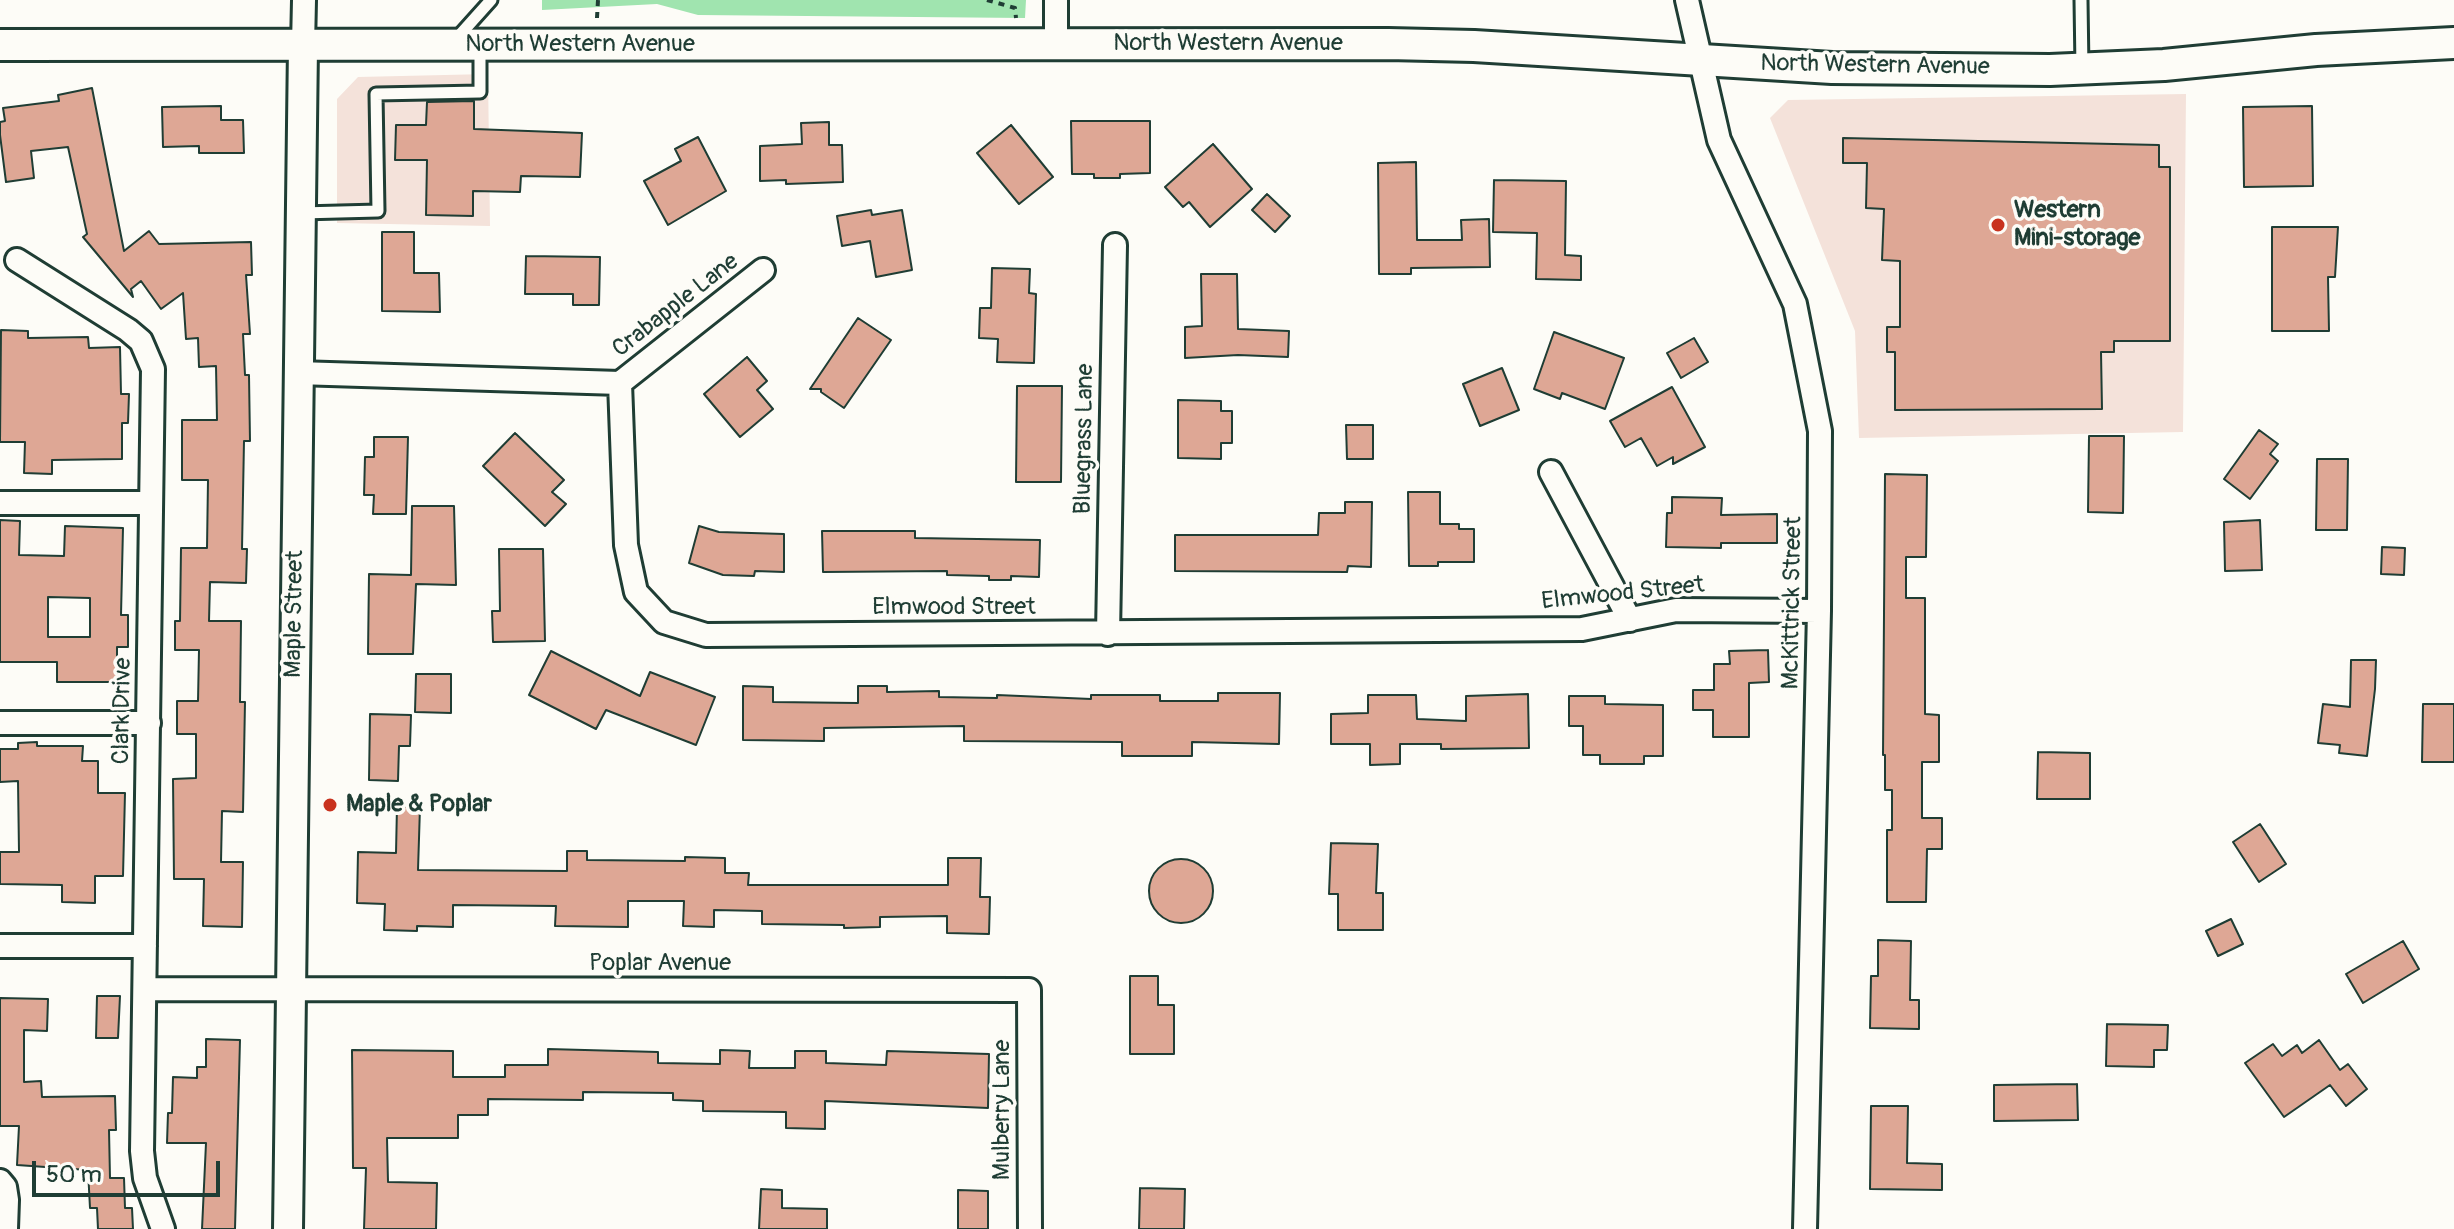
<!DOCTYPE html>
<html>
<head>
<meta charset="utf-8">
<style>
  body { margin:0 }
  #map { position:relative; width:2454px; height:1229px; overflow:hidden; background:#fdfcf7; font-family:Pangolin,sans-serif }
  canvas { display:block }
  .scale { position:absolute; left:32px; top:1161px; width:188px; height:36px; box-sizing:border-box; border:4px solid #1f3d34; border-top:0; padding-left:10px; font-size:24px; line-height:28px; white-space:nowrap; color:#1f3d34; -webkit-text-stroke:6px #fdfcf7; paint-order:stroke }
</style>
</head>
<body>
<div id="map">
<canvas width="2454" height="1229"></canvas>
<div class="scale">50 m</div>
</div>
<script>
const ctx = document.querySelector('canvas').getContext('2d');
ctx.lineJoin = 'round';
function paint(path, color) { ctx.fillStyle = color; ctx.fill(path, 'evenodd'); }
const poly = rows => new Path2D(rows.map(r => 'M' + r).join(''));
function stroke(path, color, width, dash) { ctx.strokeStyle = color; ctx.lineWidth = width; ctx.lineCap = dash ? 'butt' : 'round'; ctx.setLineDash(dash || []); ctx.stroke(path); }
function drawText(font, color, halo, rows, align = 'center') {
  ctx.font = font + ' Pangolin,sans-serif'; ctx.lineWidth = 7; ctx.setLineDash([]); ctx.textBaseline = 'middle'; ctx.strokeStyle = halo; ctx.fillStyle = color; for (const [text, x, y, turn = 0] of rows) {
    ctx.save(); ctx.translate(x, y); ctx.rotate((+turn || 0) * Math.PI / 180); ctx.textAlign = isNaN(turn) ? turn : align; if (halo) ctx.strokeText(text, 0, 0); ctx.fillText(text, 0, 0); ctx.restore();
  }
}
paint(poly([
  [488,74,490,226,337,223,337,99,358,77],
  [2186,94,2183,432,1859,438,1855,331,1770,118,1788,100]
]), '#f4e2da');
paint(poly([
  [542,0,1026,0,1025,18,698,15,657,4,542,10]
]), '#a0e4af');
const building = poly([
  [92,88,124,251,149,231,159,244,251,242,252,275,246,275,250,334,243,334,245,375,249,375,250,441,244,441,242,549,247,549,246,583,210,582,209,621,241,621,240,702,245,702,243,812,222,811,221,862,243,862,242,927,203,926,204,879,174,879,173,779,196,778,196,734,177,734,177,701,198,701,199,650,175,650,175,621,180,621,181,548,207,548,208,480,182,480,182,420,217,420,216,366,199,367,198,338,186,339,183,293,161,309,141,281,131,289,133,297,83,237,87,234,68,147,31,151,34,178,6,182,0,135,0,122,5,121,3,108,59,101,58,95,92,88],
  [474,101,474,129,582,133,580,177,521,176,520,192,473,191,473,216,426,215,427,160,395,160,396,125,426,125,427,102,474,101],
  [221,106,221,120,243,120,244,153,199,153,199,146,163,147,162,107,221,106],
  [2312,106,2313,186,2244,187,2243,107,2312,106],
  [1071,121,1150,121,1150,173,1120,174,1120,178,1094,178,1094,174,1072,174,1071,121],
  [829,122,829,145,842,145,843,182,786,184,786,180,760,181,760,146,802,144,801,123,829,122],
  [1011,125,1053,177,1019,204,977,153,1011,125],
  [698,137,726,191,668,225,644,181,681,161,675,149,698,137],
  [1843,138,2159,145,2159,167,2170,167,2170,341,2114,341,2114,352,2101,352,2102,409,1895,410,1895,352,1887,352,1887,327,1900,327,1900,261,1882,260,1884,209,1866,208,1867,163,1843,163,1843,138],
  [1213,144,1252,189,1210,227,1189,202,1183,207,1165,187,1213,144],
  [1416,162,1417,240,1462,240,1461,220,1489,219,1490,267,1411,268,1411,274,1379,274,1378,163,1416,162],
  [1494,180,1566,181,1565,255,1581,256,1581,280,1536,279,1537,233,1493,232,1494,180],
  [1267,194,1290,216,1275,232,1252,210,1267,194],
  [871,210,872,215,902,210,912,270,876,277,870,241,842,246,837,216,871,210],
  [2272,227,2338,227,2335,277,2328,277,2329,331,2272,331,2272,227],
  [382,232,414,232,414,273,439,273,440,312,382,311,382,232],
  [526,256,600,257,599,305,573,305,573,294,525,294,526,256],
  [992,268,1030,269,1029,293,1036,294,1034,363,997,362,998,339,979,338,980,308,991,308,992,268],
  [1201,274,1237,274,1238,329,1289,331,1288,357,1238,355,1185,358,1185,327,1202,326,1201,274],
  [858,318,891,340,844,408,821,392,821,389,810,389,858,318],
  [1,330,28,331,28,338,88,337,89,348,120,347,121,394,129,394,128,423,122,423,122,459,52,460,52,474,24,473,25,442,0,442,1,330],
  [1554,332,1624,358,1605,409,1562,393,1560,399,1534,389,1554,332],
  [1694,338,1708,362,1681,378,1667,353,1694,338],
  [747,357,767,381,757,390,773,409,740,437,704,394,747,357],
  [1502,368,1519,410,1480,426,1463,384,1502,368],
  [1017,386,1062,386,1061,482,1016,482,1017,386],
  [1672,387,1705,447,1673,464,1673,457,1657,466,1641,438,1625,447,1610,421,1672,387],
  [1178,400,1221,401,1221,411,1232,411,1232,443,1221,443,1221,459,1178,458,1178,400],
  [1346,425,1373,425,1373,459,1347,459,1346,425],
  [2259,430,2278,444,2270,454,2278,461,2250,499,2224,479,2259,430],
  [515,433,564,480,552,492,566,504,545,526,483,466,515,433],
  [2089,436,2124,436,2123,513,2088,512,2089,436],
  [374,437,408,437,406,514,373,514,374,495,364,495,365,457,374,457,374,437],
  [2317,459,2348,459,2347,530,2316,530,2317,459],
  [1885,474,1927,475,1926,557,1906,557,1906,598,1925,598,1925,714,1939,715,1939,762,1922,762,1922,818,1942,818,1942,849,1927,849,1926,902,1887,902,1887,830,1892,830,1892,790,1885,790,1885,755,1883,755,1885,474],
  [1408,492,1440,492,1440,524,1459,524,1459,529,1474,529,1474,562,1438,562,1438,566,1409,566,1408,492],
  [1672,497,1722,498,1721,515,1777,514,1777,543,1721,543,1721,548,1666,547,1667,513,1672,513,1672,497],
  [1345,502,1372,502,1371,567,1348,566,1347,572,1175,571,1175,535,1318,535,1319,513,1345,513,1345,502],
  [412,506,454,506,456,585,416,584,413,654,368,654,369,574,411,575,412,506],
  [0,520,20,521,19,555,64,556,65,526,123,528,121,615,128,615,128,647,117,647,117,682,57,682,57,662,0,662,0,520],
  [48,597,90,598,90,637,48,637,48,597],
  [2260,520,2262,570,2225,571,2224,522,2260,520],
  [699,526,719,532,784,534,784,572,755,571,754,576,723,575,689,563,699,526],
  [822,531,915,531,915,538,1040,540,1039,577,1011,576,1011,580,989,580,989,576,947,575,947,571,823,572,822,531],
  [2382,547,2405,548,2404,575,2381,574,2382,547],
  [499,549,543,549,545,641,493,642,492,611,500,611,499,549],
  [1768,650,1769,682,1749,683,1749,737,1713,737,1713,710,1693,710,1693,690,1714,690,1714,664,1730,664,1729,651,1768,650],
  [551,651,640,696,650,672,715,697,696,745,606,710,596,729,529,695,551,651],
  [2351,660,2376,660,2375,689,2367,756,2339,753,2340,745,2318,743,2323,704,2350,707,2351,660],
  [416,674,451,674,451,713,415,712,416,674],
  [743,686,773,687,773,702,858,703,858,686,887,686,887,692,939,691,939,697,997,698,997,695,1091,699,1091,695,1160,695,1160,701,1218,701,1218,693,1280,693,1279,744,1192,742,1192,756,1122,756,1122,742,964,741,964,726,824,728,824,741,743,740,743,686],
  [1528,694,1529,748,1441,749,1441,744,1400,744,1400,764,1370,765,1370,744,1331,744,1331,714,1368,713,1368,695,1416,695,1417,719,1466,721,1466,696,1528,694],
  [1569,696,1605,696,1605,704,1663,705,1663,756,1644,756,1644,764,1600,764,1600,755,1583,755,1583,726,1569,726,1569,696],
  [2423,704,2454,704,2454,762,2422,762,2423,704],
  [370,714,411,715,410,746,399,746,398,781,369,780,370,714],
  [37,742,37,746,83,746,82,761,98,761,98,793,125,793,123,876,95,876,95,903,62,902,62,885,0,884,0,852,19,852,18,781,0,782,0,749,18,749,18,743,37,742],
  [2038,752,2090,753,2090,799,2037,799,2038,752],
  [397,806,420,807,418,870,567,871,567,851,587,851,587,860,685,861,685,857,725,858,725,873,749,873,748,885,948,885,948,858,981,858,980,897,990,897,989,934,947,933,947,916,880,917,880,927,844,928,844,925,762,924,762,911,714,910,714,927,683,926,684,901,628,901,628,927,555,926,556,906,453,905,453,927,417,926,417,931,384,930,385,904,357,903,358,852,396,853,397,806],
  [2260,824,2286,864,2259,882,2233,842,2260,824],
  [1331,843,1378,844,1376,893,1383,893,1383,930,1338,930,1338,894,1329,894,1331,843],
  '1149 891a32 32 0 1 1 64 0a32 32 0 1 1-64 0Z',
  [2231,919,2243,944,2218,956,2206,931,2231,919],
  [1878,940,1911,941,1910,1000,1919,1000,1919,1029,1870,1028,1871,976,1878,976,1878,940],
  [2403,941,2419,969,2363,1003,2346,974,2403,941],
  [1130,976,1158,976,1158,1005,1174,1005,1174,1054,1130,1054,1130,976],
  [97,996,120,996,118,1038,96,1038,97,996],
  [0,998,48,999,47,1031,24,1030,24,1082,41,1081,42,1097,115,1096,116,1130,109,1130,110,1178,124,1178,125,1208,132,1208,133,1229,98,1229,97,1208,90,1208,88,1170,17,1165,19,1126,0,1126,0,998],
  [2107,1024,2168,1025,2167,1050,2154,1050,2154,1067,2106,1066,2107,1024],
  [206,1039,240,1040,235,1229,202,1229,206,1143,167,1143,168,1113,172,1113,173,1077,197,1078,197,1067,206,1067,206,1039],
  [2319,1040,2340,1070,2348,1064,2367,1089,2346,1106,2330,1085,2284,1117,2245,1063,2273,1044,2282,1056,2297,1045,2302,1053,2319,1040],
  [548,1049,658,1052,658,1063,720,1064,720,1050,750,1051,749,1068,795,1068,795,1051,826,1051,826,1063,886,1065,887,1051,989,1054,988,1108,825,1101,825,1129,786,1128,786,1112,703,1111,703,1101,673,1100,673,1093,583,1092,583,1100,488,1099,488,1115,458,1115,458,1138,387,1138,388,1182,437,1183,436,1229,364,1229,366,1168,353,1168,352,1050,453,1051,453,1077,505,1077,505,1065,548,1065,548,1049],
  [2077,1084,2078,1120,1994,1121,1994,1085,2077,1084],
  [1871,1106,1908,1106,1907,1163,1942,1164,1942,1190,1870,1189,1871,1106],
  [1140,1188,1185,1189,1184,1229,1139,1229,1140,1188],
  [761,1189,782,1190,782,1208,827,1209,827,1229,759,1229,761,1189],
  [958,1190,988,1191,988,1229,958,1229,958,1190]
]);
paint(building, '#dea795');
stroke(building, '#1f3d34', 2);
const service = poly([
  [2081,0,2082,68],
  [457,38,491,0],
  [301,213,378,211,376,94,480,92,480,48]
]);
const minor = poly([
  [1056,0,1056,44],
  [1687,0,1719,140,1795,304,1820,431,1819,611,1805,1229],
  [303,46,304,0],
  [17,260,128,330,141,341,153,369,142,1151,145,1178,163,1229],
  [297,373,620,383],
  [620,383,626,545,636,592,664,622,706,635,1582,629,1676,610,1819,611],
  [620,383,763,270],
  [1551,472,1630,620],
  [0,503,151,503],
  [1108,634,1115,245],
  [0,723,149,723],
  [0,946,145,946],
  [145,989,1029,990,1030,1229],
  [0,1181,5,1187,7,1200,6,1229]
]);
const tertiary = poly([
  [288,1229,303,46]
]);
const secondary = poly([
  [0,45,1388,44,1474,46,1832,68,2050,70,2164,65,2316,50,2454,43]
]);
stroke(service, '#1f3d34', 17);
stroke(minor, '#1f3d34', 28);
stroke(tertiary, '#1f3d34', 34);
stroke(secondary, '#1f3d34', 36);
stroke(poly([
  [987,0,1015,8,1016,18],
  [597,18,598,0]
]), '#1f3d34', 4, [6, 6]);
stroke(service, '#fdfcf7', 11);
stroke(minor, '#fdfcf7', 22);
stroke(tertiary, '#fdfcf7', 28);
stroke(secondary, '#fdfcf7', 30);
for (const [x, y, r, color] of [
  [1998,225,8,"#c8321e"],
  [330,805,8,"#c8321e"]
]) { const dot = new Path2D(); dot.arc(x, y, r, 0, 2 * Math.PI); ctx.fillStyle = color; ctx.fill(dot); stroke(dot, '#fdfcf7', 3); }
drawText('24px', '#1f3d34', '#fdfcf7', [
  ["North Western Avenue",1228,44],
  ["North Western Avenue",580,45],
  ["North Western Avenue",1875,66,1],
  ["Crabapple Lane",676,306,-38],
  ["Bluegrass Lane",1085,439,-89],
  ["Elmwood Street",1623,594,-6],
  ["McKittrick Street",1793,603,-89],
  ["Elmwood Street",954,608],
  ["Maple Street",295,614,-89],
  ["Clark Drive",123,711,-89],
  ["Poplar Avenue",660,964],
  ["Mulberry Lane",1003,1110,-90]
]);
drawText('bold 24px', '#1f3d34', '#fdfcf7', [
  ["Western",2014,211],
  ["Mini-storage",2014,239],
  ["Maple & Poplar",346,805]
], 'left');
</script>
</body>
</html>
